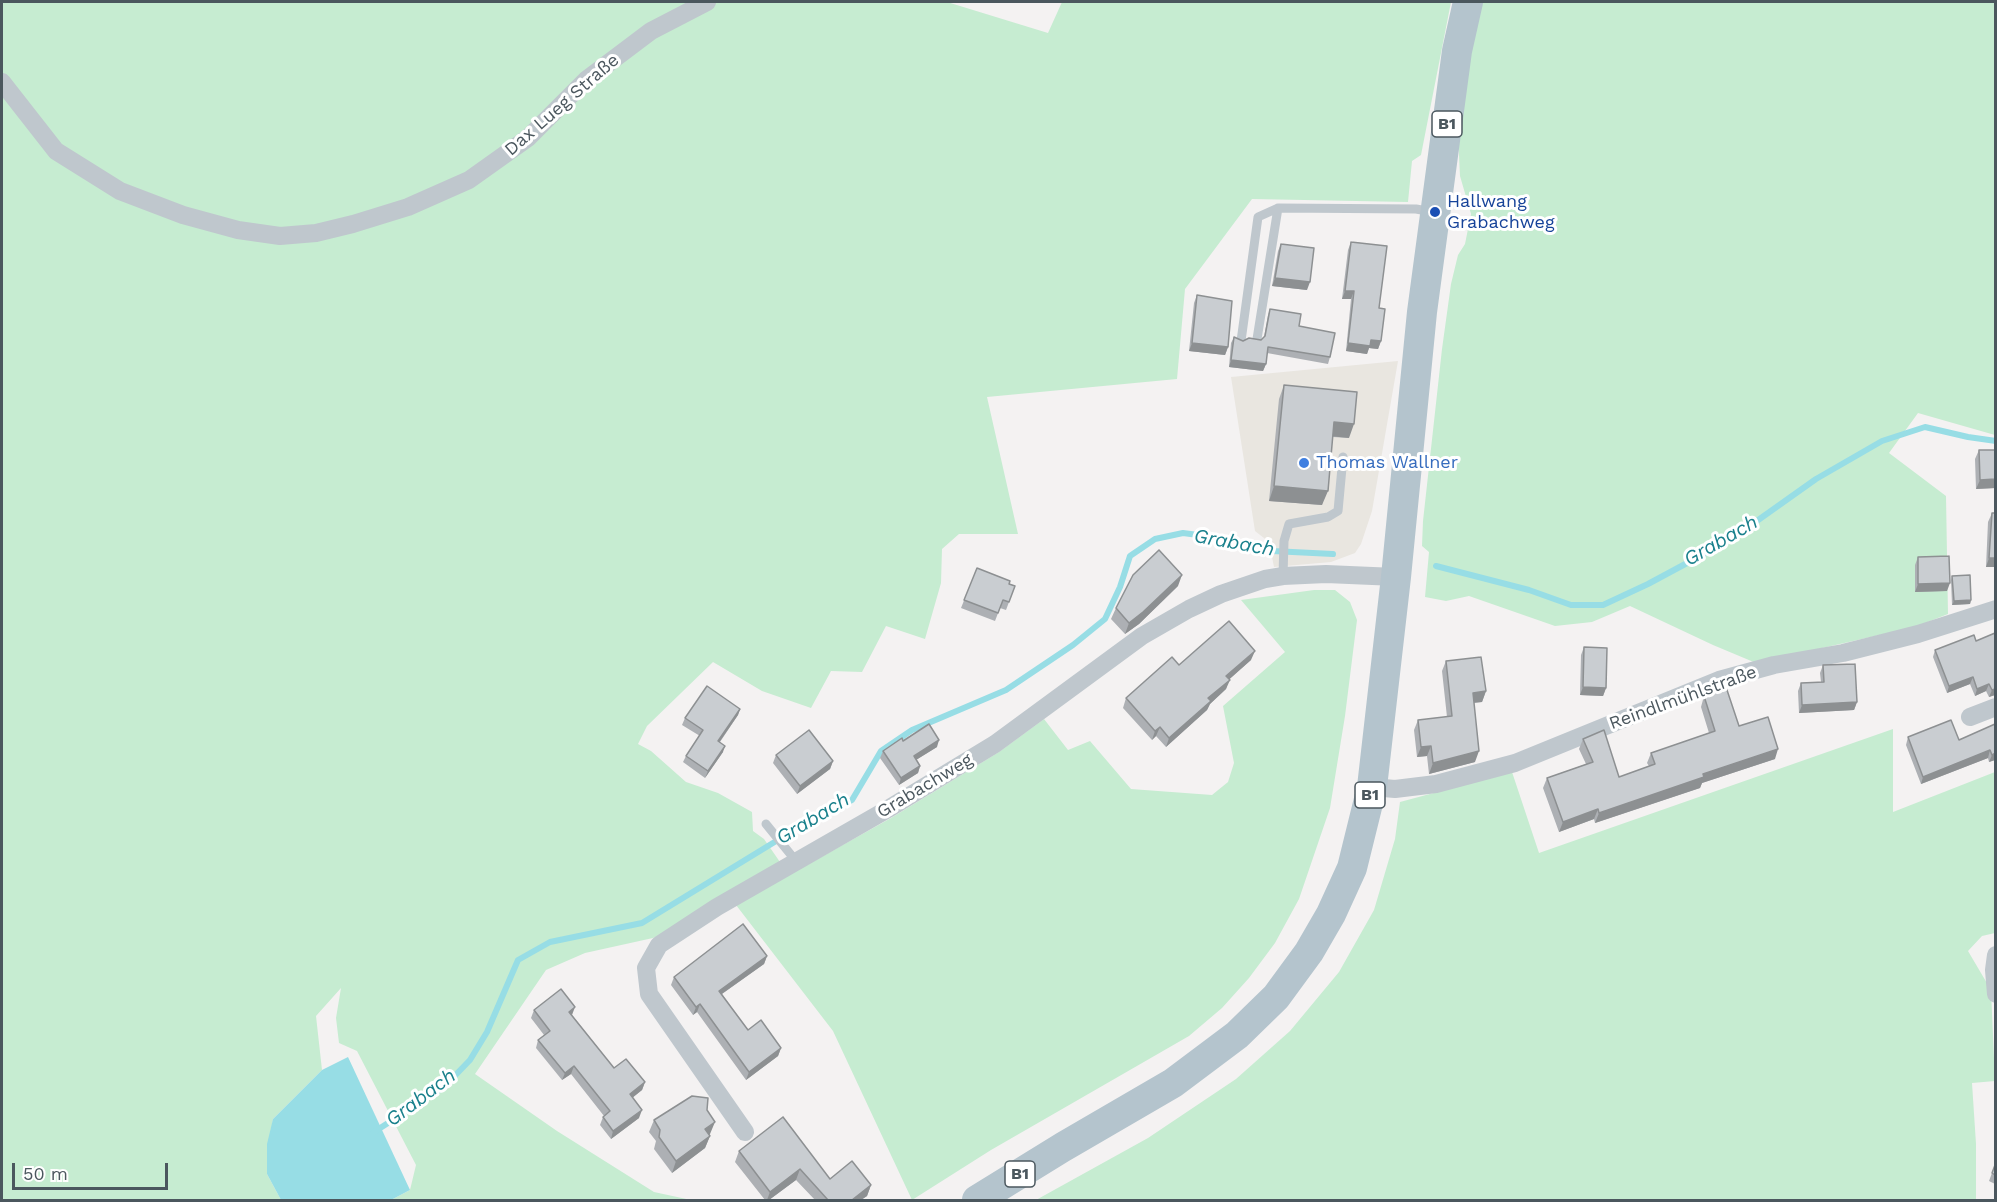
<!DOCTYPE html>
<html>
<head>
<meta charset="utf-8">
<style>
  body { margin:0 }
  #map { position:relative; width:1997px; height:1202px; overflow:hidden; background:#f4f2f2; font-family:"Work Sans",sans-serif }
  canvas { display:block }
  .frame { position:absolute; inset:0; border:3px solid #4b575e; pointer-events:none }
  .scale { position:absolute; left:12px; top:1163px; width:156px; height:27px; box-sizing:border-box; border:3px solid #4b575e; border-top:0; padding-left:8px; font-size:18px; line-height:21px; white-space:nowrap; color:#4b575e; -webkit-text-stroke:4px #fff; paint-order:stroke }
</style>
</head>
<body>
<div id="map">
<canvas width="1997" height="1202"></canvas>
<div class="frame"></div>
<div class="scale">50 m</div>
</div>
<script>
const ctx = document.querySelector('canvas').getContext('2d');
ctx.lineJoin = 'round';
function paint(path, color) { ctx.fillStyle = color; ctx.fill(path, 'evenodd'); }
const poly = rows => new Path2D(rows.map(r => 'M' + r).join(''));
function stroke(path, color, width, dash) { ctx.strokeStyle = color; ctx.lineWidth = width; ctx.lineCap = dash ? 'butt' : 'round'; ctx.setLineDash(dash || []); ctx.stroke(path); }
function drawText(font, color, halo, rows, align = 'center') {
  ctx.font = font + ' "Work Sans",sans-serif'; ctx.lineWidth = 6; ctx.setLineDash([]); ctx.textBaseline = 'middle'; ctx.strokeStyle = halo; ctx.fillStyle = color; for (const [text, x, y, turn = 0] of rows) {
    ctx.save(); ctx.translate(x, y); ctx.rotate((+turn || 0) * Math.PI / 180); ctx.textAlign = isNaN(turn) ? turn : align; if (halo) ctx.strokeText(text, 0, 0); ctx.fillText(text, 0, 0); ctx.restore();
  }
}
paint(poly([
  [1398,361,1372,511,1361,544,1355,553,1331,562,1274,567,1269,542,1255,531,1231,377]
]), '#e9e6e0');
paint(poly([
  [2,2,947,2,1048,33,1062,2,1451,2,1421,155,1412,161,1408,202,1252,199,1185,289,1177,379,987,397,1018,534,959,534,942,549,941,583,925,639,886,626,862,672,831,671,811,708,762,691,713,662,647,726,638,744,651,751,686,782,718,793,752,812,753,831,764,839,789,875,891,818,999,752,1044,719,1068,750,1090,741,1131,789,1212,795,1228,782,1234,763,1223,706,1285,652,1241,600,1314,590,1335,590,1350,602,1357,620,1345,716,1330,808,1299,899,1275,943,1249,978,1222,1008,1189,1036,991,1150,912,1200,833,1031,736,905,653,938,585,953,546,970,475,1074,557,1131,654,1192,691,1200,391,1200,410,1190,416,1165,357,1051,339,1043,336,1018,341,988,316,1016,322,1070,273,1119,267,1174,281,1200,2,1200],
  [1479,2,1995,2,1995,435,1918,413,1889,453,1946,496,1948,614,1915,627,1756,663,1713,645,1630,606,1592,622,1555,626,1469,596,1446,601,1425,597,1429,552,1422,546,1423,521,1442,349,1451,284,1458,255,1465,244,1471,214,1460,176,1458,134],
  [1893,729,1893,812,1995,772,1995,933,1982,936,1968,951,1991,990,1995,1081,1972,1083,1976,1144,1976,1200,1036,1200,1148,1138,1236,1079,1290,1031,1339,972,1374,910,1395,839,1400,802,1512,772,1539,853]
]), '#c6ecd1');
paint(poly([
  [348,1057,410,1190,391,1200,281,1200,267,1174,267,1144,273,1119,322,1070]
]), '#97dde5');
stroke(poly([
  [1436,566,1529,590,1571,605,1603,605,1648,584,1730,540,1816,479,1882,441,1925,427,1968,437,1996,441],
  [374,1132,444,1087,470,1060,487,1032,518,960,550,942,642,923,804,824,823,817,852,800,881,751,912,730,1006,690,1073,645,1105,619,1120,587,1130,556,1155,539,1183,533,1221,538,1252,550,1333,554]
]), '#97dde5', 6);
stroke(poly([
  [1257,339,1278,208,1416,209,1433,212],
  [1241,341,1258,217,1278,208],
  [1283,576,1284,541,1289,524,1328,517,1338,511,1343,457],
  [766,824,796,861]
]), '#bfc7cd', 9);
stroke(poly([
  [2,82,56,151,120,191,183,215,238,230,280,236,316,233,353,224,408,207,469,180,528,138,586,80,651,31,707,2],
  [1970,717,1996,707],
  [1372,787,1395,789,1436,784,1515,763,1719,680,1774,665,1843,653,1918,634,1996,609],
  [1996,955,1994,970,1996,994],
  [745,1132,649,994,646,968,659,945,717,907,888,809,995,744,1142,636,1189,609,1221,594,1265,579,1283,576,1326,574,1396,577]
]), '#bfc7cd', 18);
stroke(poly([
  [977,1200,1063,1147,1173,1083,1237,1035,1276,997,1309,952,1331,914,1352,868,1372,787,1396,577,1422,312,1457,51,1468,2]
]), '#b4c4cd', 30);
paint(poly([
  [1351,242,1379,308,1381,341,1378,349,1369,348,1367,354,1346,351,1351,299,1342,299,1348,250],
  [1281,244,1307,290,1272,286,1278,251],
  [1197,295,1228,347,1225,355,1189,351,1194,303],
  [1270,309,1299,326,1330,357,1328,364,1267,353,1266,364,1263,371,1229,367,1231,343,1234,337,1243,341,1261,340,1264,337,1268,315],
  [1284,385,1349,438,1333,437,1322,505,1269,501,1279,399],
  [1979,450,1995,450,1995,488,1976,489,1975,459],
  [1992,513,1995,513,1995,567,1986,567,1988,522],
  [1918,557,1947,591,1915,592,1915,565],
  [977,568,1015,586,1006,610,1000,608,995,621,961,608],
  [1952,576,1971,600,1970,604,1952,605,1951,580],
  [1178,586,1139,624,1125,634,1111,619,1116,608],
  [1995,633,1995,695,1989,697,1986,691,1975,696,1970,684,1947,693,1933,657,1935,650,1976,641],
  [1584,647,1606,688,1603,696,1580,695,1581,655],
  [1251,660,1229,679,1226,689,1210,704,1207,710,1166,747,1156,736,1152,740,1123,708,1126,698,1179,665],
  [1446,661,1486,691,1482,702,1474,703,1475,762,1429,774,1427,756,1417,757,1414,730,1418,720,1447,717,1442,671],
  [1823,665,1857,702,1854,710,1799,713,1798,691,1801,683,1821,682,1820,673],
  [1704,696,1739,726,1775,759,1702,783,1700,788,1595,823,1594,819,1559,832,1543,788,1547,778,1586,764,1579,749,1583,739,1619,777,1649,766,1647,763,1651,753,1709,733,1701,707],
  [740,709,738,715,720,742,723,752,705,778,683,762,686,756,700,736,682,725,685,718],
  [1995,724,1995,760,1989,762,1988,758,1921,784,1906,745,1908,737,1959,740],
  [903,741,937,747,916,760,920,766,918,773,899,785,880,758,883,751],
  [776,755,833,761,830,769,797,794,773,763],
  [767,956,764,964,722,994,748,1030,781,1048,778,1056,746,1080,697,1012,693,1015,671,985,674,977],
  [534,1010,572,1015,614,1068,645,1082,642,1090,632,1098,639,1118,611,1139,600,1125,603,1117,604,1116,571,1074,562,1080,536,1048,538,1040,544,1035,531,1018],
  [707,1110,710,1134,709,1135,710,1136,705,1148,672,1173,654,1149,656,1141,649,1132,654,1120],
  [739,1151,830,1179,871,1185,867,1196,861,1200,815,1200,796,1180,769,1200,765,1200,735,1162],
  [1995,1165,1995,1184,1989,1181]
]), '#adb0b4');
paint(poly([
  [1275,278,1310,282,1307,290,1272,286],
  [1345,291,1354,291,1351,299,1342,299],
  [1371,340,1381,341,1378,349,1369,348,1367,354,1346,351,1348,343],
  [1192,343,1228,347,1225,355,1189,351],
  [1231,360,1266,364,1263,371,1229,367],
  [1334,422,1354,424,1349,438,1329,436],
  [1995,479,1995,488,1976,489,1980,480],
  [1274,486,1328,491,1322,505,1269,501],
  [1989,558,1995,558,1995,567,1986,567],
  [1182,575,1178,586,1139,624,1125,634,1129,623],
  [1950,583,1947,591,1915,592,1918,584],
  [1971,600,1970,604,1952,605,1954,601],
  [1255,651,1251,660,1223,685,1226,676],
  [1973,677,1970,684,1947,693,1949,686],
  [1230,680,1226,689,1210,704,1207,710,1166,747,1169,738,1208,698],
  [1989,684,1986,691,1975,696,1977,689],
  [1583,687,1606,688,1603,696,1580,695],
  [1995,689,1995,695,1989,697,1992,690],
  [1486,691,1482,702,1469,703,1473,693],
  [1857,702,1854,710,1799,713,1802,705],
  [740,709,738,715,716,747,718,741],
  [1160,727,1156,736,1152,740,1155,731],
  [939,740,937,747,911,763,914,756],
  [725,746,723,752,705,778,708,771],
  [1431,746,1427,756,1417,757,1421,747],
  [1778,749,1775,759,1702,783,1700,788,1595,823,1599,813,1703,774],
  [1990,750,1988,758,1921,784,1923,777],
  [1479,751,1475,762,1429,774,1433,763],
  [1995,753,1995,760,1989,762,1992,755],
  [833,761,830,769,797,794,800,786],
  [920,766,918,773,899,785,901,778],
  [1598,809,1594,819,1559,832,1563,822],
  [767,956,764,964,716,998,719,991],
  [700,1004,697,1012,693,1015,696,1007],
  [575,1007,572,1015,566,1020,569,1012],
  [781,1048,778,1056,746,1080,749,1072],
  [574,1066,571,1074,562,1080,565,1073],
  [645,1082,642,1090,627,1102,630,1094],
  [642,1110,639,1118,611,1139,613,1131],
  [715,1122,710,1134,701,1141,705,1129],
  [710,1136,705,1148,672,1173,676,1161],
  [800,1169,796,1180,769,1200,767,1200,770,1192],
  [871,1185,867,1196,861,1200,852,1200]
]), '#8d9092');
const building = poly([
  [1351,242,1387,246,1379,308,1385,309,1381,341,1371,340,1370,346,1348,343,1354,291,1345,291,1351,242],
  [1281,244,1314,248,1310,282,1275,278,1281,244],
  [1197,295,1232,301,1228,347,1192,343,1197,295],
  [1270,309,1301,314,1299,326,1335,333,1330,357,1268,347,1266,364,1231,360,1234,337,1243,341,1249,338,1261,340,1265,336,1270,309],
  [1284,385,1357,392,1354,424,1334,422,1328,491,1274,486,1284,385],
  [1979,450,1995,450,1995,479,1980,480,1979,450],
  [1992,513,1995,513,1995,558,1989,558,1992,513],
  [1159,550,1182,575,1143,612,1129,623,1116,608,1133,575,1159,550],
  [1949,556,1950,583,1918,584,1918,557,1949,556],
  [977,568,1010,581,1009,584,1015,586,1009,602,1003,600,998,613,964,600,977,568],
  [1970,575,1971,600,1954,601,1952,576,1970,575],
  [1229,621,1255,651,1226,676,1230,680,1208,698,1211,701,1169,738,1160,727,1155,731,1126,698,1172,657,1179,665,1229,621],
  [1995,633,1995,689,1992,690,1989,684,1977,689,1973,677,1949,686,1935,650,1974,635,1976,641,1995,633],
  [1584,647,1607,648,1606,688,1583,687,1584,647],
  [1481,657,1486,691,1473,693,1479,751,1433,763,1431,746,1421,747,1418,720,1452,716,1446,661,1481,657],
  [1855,664,1857,702,1802,705,1801,683,1824,682,1823,665,1855,664],
  [707,686,740,709,718,741,725,746,708,771,686,756,703,730,685,718,707,686],
  [1726,687,1739,726,1768,717,1778,749,1703,774,1704,777,1599,813,1598,809,1563,822,1547,778,1593,762,1583,739,1604,730,1619,777,1655,764,1651,753,1715,731,1704,696,1726,687],
  [1951,720,1959,740,1995,724,1995,753,1992,755,1990,750,1923,777,1908,737,1951,720],
  [929,724,939,740,914,756,920,766,901,778,883,751,902,738,903,741,929,724],
  [809,730,833,761,800,786,776,755,809,730],
  [743,924,767,956,719,991,748,1030,761,1020,781,1048,749,1072,700,1004,696,1007,674,977,743,924],
  [561,989,575,1007,569,1012,614,1068,626,1059,645,1082,630,1094,642,1110,613,1131,603,1117,610,1111,574,1066,565,1073,538,1040,550,1031,534,1010,561,989],
  [692,1096,708,1098,707,1110,715,1122,705,1129,710,1136,676,1161,659,1137,660,1130,654,1120,692,1096],
  [783,1117,830,1179,852,1161,871,1185,852,1200,828,1200,800,1169,770,1192,739,1151,783,1117],
  [1995,1165,1995,1175,1992,1173,1995,1165]
]);
paint(building, '#c9cdd1');
stroke(building, '#8d9092', 1.5);
for (const [x, y, r, color] of [
  [1435,212,6,"#1a4fb4"],
  [1304,463,6,"#3f7fe0"]
]) { const dot = new Path2D(); dot.arc(x, y, r, 0, 2 * Math.PI); ctx.fillStyle = color; ctx.fill(dot); stroke(dot, '#fff', 2); }
for (const [x, y, w] of [
  [1447,124,30],
  [1370,795,30],
  [1020,1174,30]
]) { const box = new Path2D(); box.roundRect(x - w / 2, y - 13, w, 26, 4.5); ctx.fillStyle = '#fff'; ctx.fill(box); stroke(box, '#4b575e', 1.5); }
drawText('bold 16px', '#4b575e', null, [
  ["B1",1447,124],
  ["B1",1370,795],
  ["B1",1020,1174]
]);
drawText('18px', '#4b575e', '#fff', [
  ["Dax Lueg Straße",562,105,-41],
  ["Reindlmühlstraße",1683,698,-20],
  ["Grabachweg",925,786,-31]
]);
drawText('18px', '#164399', '#fff', [
  ["Hallwang",1447,202],
  ["Grabachweg",1447,223]
], 'left');
drawText('18px', '#366cbe', '#fff', [
  ["Thomas Wallner",1316,463]
], 'left');
drawText('italic 20px', '#19808c', '#fff', [
  ["Grabach",1721,541,-30],
  ["Grabach",1234,543,10],
  ["Grabach",813,819,-31],
  ["Grabach",421,1098,-37]
]);
</script>
</body>
</html>
